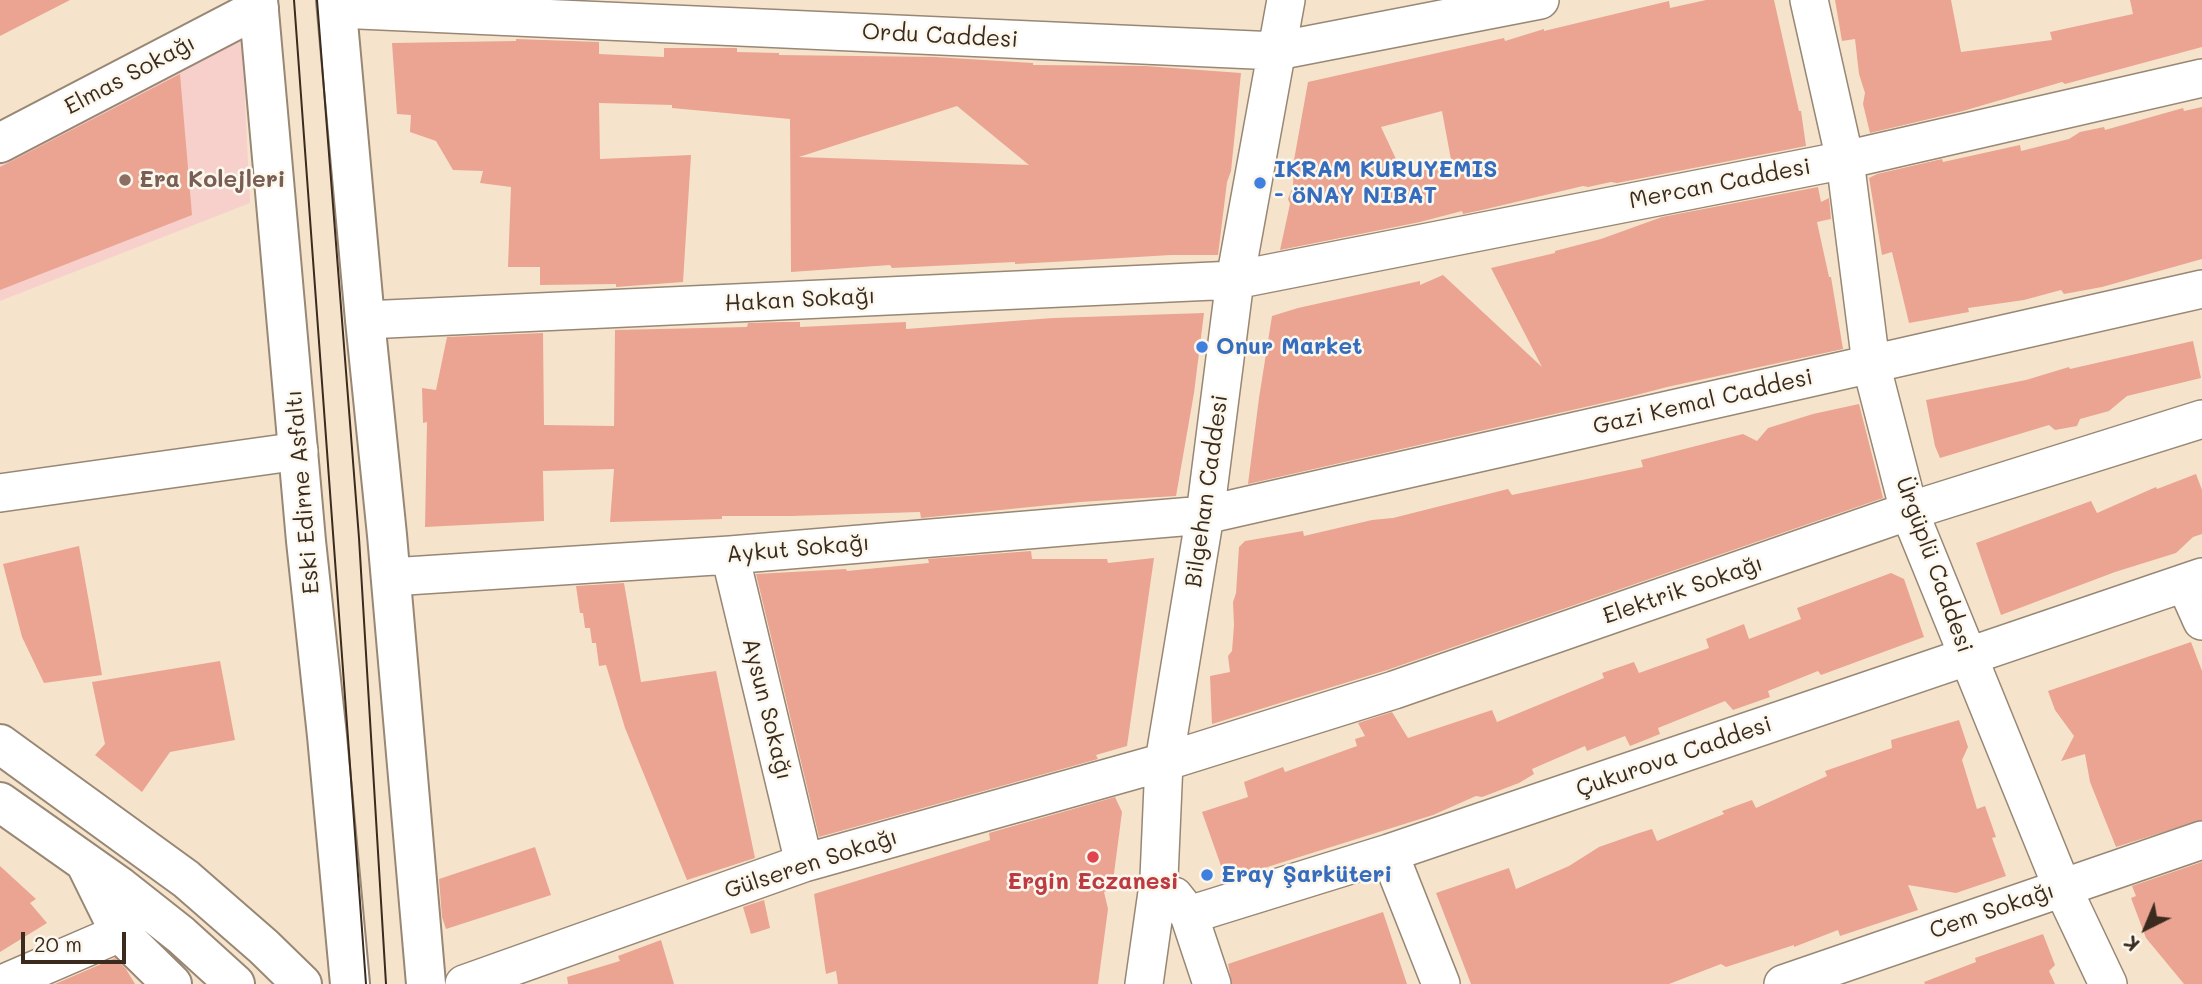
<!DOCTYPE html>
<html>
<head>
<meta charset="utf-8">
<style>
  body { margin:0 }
  #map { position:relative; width:2202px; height:984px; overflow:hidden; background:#f5e4cb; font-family:Mali,sans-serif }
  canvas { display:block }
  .north { position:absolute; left:2111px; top:893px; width:70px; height:70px; -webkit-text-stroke:5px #fbf7ec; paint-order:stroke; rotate:223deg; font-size:19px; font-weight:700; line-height:28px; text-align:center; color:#3b2a1e }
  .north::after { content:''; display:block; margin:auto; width:24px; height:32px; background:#3b2a1e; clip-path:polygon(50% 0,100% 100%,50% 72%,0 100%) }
  .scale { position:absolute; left:21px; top:932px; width:105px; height:32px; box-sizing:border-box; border:4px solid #3b2a1e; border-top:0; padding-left:9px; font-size:21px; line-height:24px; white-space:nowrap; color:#3b2a1e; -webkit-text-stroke:5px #fbf7ec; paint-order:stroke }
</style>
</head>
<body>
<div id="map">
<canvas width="2202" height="984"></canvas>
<div class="north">K</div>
<div class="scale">20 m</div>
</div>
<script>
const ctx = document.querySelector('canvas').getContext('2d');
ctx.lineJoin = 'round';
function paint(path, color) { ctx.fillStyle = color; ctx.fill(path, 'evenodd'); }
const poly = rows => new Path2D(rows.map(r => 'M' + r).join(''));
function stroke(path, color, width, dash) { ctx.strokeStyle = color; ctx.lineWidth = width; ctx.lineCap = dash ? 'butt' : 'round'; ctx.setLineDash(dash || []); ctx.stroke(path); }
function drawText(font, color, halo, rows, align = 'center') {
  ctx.font = font + ' Mali,sans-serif'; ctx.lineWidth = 5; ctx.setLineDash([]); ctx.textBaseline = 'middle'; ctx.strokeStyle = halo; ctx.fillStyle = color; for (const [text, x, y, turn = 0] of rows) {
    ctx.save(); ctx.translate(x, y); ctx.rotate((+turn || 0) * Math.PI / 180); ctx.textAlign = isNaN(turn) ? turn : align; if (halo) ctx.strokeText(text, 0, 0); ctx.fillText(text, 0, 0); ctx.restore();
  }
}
paint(poly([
  [226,39,242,40,250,203,0,301,0,157]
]), '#f7d0cb');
paint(poly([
  [0,0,70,0,0,36],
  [1706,0,1774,0,1799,111,1801,111,1806,146,1617,183,1611,182,1588,187,1583,186,1482,210,1463,214,1462,211,1420,222,1280,250,1290,204,1288,199,1293,186,1294,160,1308,82,1504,38,1505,41,1544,29,1544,31,1669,1,1670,8],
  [1442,111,1452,165,1403,174,1381,127],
  [1835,0,1951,0,1961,52,2052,40,2050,32,2133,14,2130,0,2202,0,2202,47,2065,84,2062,82,1963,111,1870,133,1863,104,1865,93,1859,74,1855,39,1842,41],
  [516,39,599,42,599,54,664,57,664,48,737,48,737,52,779,53,779,55,935,57,1033,63,1033,65,1145,66,1241,73,1231,171,1227,182,1218,255,1171,255,1053,262,1015,264,1015,262,892,268,890,265,791,272,790,119,672,108,672,105,599,103,600,159,691,155,683,282,616,287,616,284,540,285,540,267,508,267,511,187,480,183,483,171,453,170,436,141,410,132,411,115,397,114,392,43,516,41],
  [957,106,1029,165,799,157],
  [180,74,192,215,0,290,0,167],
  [2202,107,2202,259,2102,287,2064,294,2061,290,2024,300,1968,308,1969,312,1909,323,1892,252,1882,255,1869,178,1877,174,1942,159,1943,162,2020,145,2021,151,2069,139,2080,132,2104,127,2105,130,2183,108,2184,111],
  [1818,187,1821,202,1829,198,1831,219,1817,222,1829,277,1831,277,1843,349,1667,387,1629,397,1248,484,1259,398,1272,316,1298,308,1420,281,1420,285,1443,275,1542,367,1491,268,1555,253,1555,251,1601,239,1662,217],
  [1204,313,1194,393,1176,496,1080,502,921,518,920,512,791,516,722,516,722,519,610,522,614,469,543,471,544,521,425,527,427,422,423,423,422,388,436,390,447,337,543,333,544,425,614,426,615,330,747,327,748,323,782,322,800,322,800,327,906,322,906,329,1053,318],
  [2193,341,2201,378,2127,396,2109,411,2080,419,2077,426,2055,430,2049,425,1940,458,1935,446,1926,400,2026,380,2069,367,2070,369],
  [1859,404,1883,498,1387,670,1212,724,1210,676,1230,672,1228,656,1232,651,1234,625,1233,602,1236,593,1239,547,1245,541,1303,531,1304,536,1372,520,1393,518,1508,489,1512,495,1643,467,1641,460,1743,434,1757,441,1768,428,1813,414],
  [2196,474,2202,490,2202,534,2193,537,2176,553,2115,572,2001,615,1976,543,2091,501,2097,513,2156,487,2157,489],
  [79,546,102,675,44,683,22,637,3,564],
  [1031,551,1032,559,1107,559,1108,563,1154,558,1127,746,1096,755,1098,759,819,837,756,574,846,569,847,571,929,563,928,559],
  [1891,573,1904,579,1924,637,1821,675,1818,671,1768,691,1770,697,1733,710,1725,701,1658,728,1660,734,1630,746,1625,736,1587,751,1585,746,1532,769,1534,774,1519,783,1482,797,1476,796,1433,815,1226,880,1202,812,1248,797,1244,782,1283,767,1285,772,1357,746,1355,739,1365,736,1358,723,1392,712,1408,738,1492,710,1497,722,1604,678,1602,673,1634,662,1639,673,1709,648,1706,639,1744,624,1749,639,1801,619,1797,608],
  [624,583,641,682,716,671,755,858,687,880,625,728,606,665,599,666,596,643,592,643,590,628,585,628,583,613,580,613,576,586],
  [2191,642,2202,671,2202,820,2116,847,2090,782,2085,754,2061,761,2074,736,2055,710,2048,691],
  [220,661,235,740,170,752,142,792,95,755,105,744,92,682],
  [1959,720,1968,747,1962,760,1977,809,1985,806,1996,837,1992,838,2006,876,1956,893,1908,885,1918,910,1840,936,1838,930,1794,947,1794,945,1726,967,1721,964,1669,984,1471,984,1436,893,1509,868,1516,889,1569,866,1599,847,1636,834,1652,829,1657,841,1724,814,1722,811,1752,800,1756,808,1827,776,1825,771,1892,748,1891,740],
  [1115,797,1122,812,1112,889,1104,892,1108,909,1098,984,838,984,836,971,826,974,814,894,990,840,989,833],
  [535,847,551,895,446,929,442,917,439,879],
  [2202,862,2202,984,2184,984,2146,938,2131,898,2136,896,2132,886],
  [0,866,36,899,30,903,47,923,0,952],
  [764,900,770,928,751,934,743,907],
  [1383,912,1407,984,1232,984,1228,964],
  [2043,934,2055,965,2049,971,2055,984,1925,984,1924,982,1976,962,1975,958],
  [661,940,674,984,568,984,567,977,620,961,618,956],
  [115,958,126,969,135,984,55,984]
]), '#eba491');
const minor = poly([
  [1809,0,1845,160,1871,364,1909,511,2062,887,2108,984],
  [337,9,1277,51,1540,0],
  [365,320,1235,280,1845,160,2202,78],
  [0,493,299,451],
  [730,555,804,863],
  [391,577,730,555,1205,515,2202,289],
  [2185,583,2202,621],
  [1389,853,1441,984],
  [1174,896,1189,915,1212,984],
  [1189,915,1389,853,2202,577],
  [2,984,120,933],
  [464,984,804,863,1164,762,1394,690,1909,511,2202,419],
  [1144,984,1159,878,1164,762,1205,515,1235,280,1286,0],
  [1783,984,2202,840]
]);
const major = poly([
  [258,0,306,541,327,736,350,984],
  [336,0,365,320,387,535,426,984],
  [0,143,259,8],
  [0,744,186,879,264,947,302,984],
  [0,802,119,886,181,935,235,984],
  [87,866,120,933,172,984]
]);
stroke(minor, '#988774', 40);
stroke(major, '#988774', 42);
stroke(minor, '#fff', 37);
stroke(major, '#fff', 38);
stroke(poly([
  [294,0,366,984],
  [317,0,359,538,386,984]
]), '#3b2a1e', 2);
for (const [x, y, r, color] of [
  [125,180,7,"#8d6e63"],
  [1260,183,7,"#3f7fe0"],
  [1202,347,7,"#3f7fe0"],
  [1093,857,7,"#e0444e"],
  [1207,875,7,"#3f7fe0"]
]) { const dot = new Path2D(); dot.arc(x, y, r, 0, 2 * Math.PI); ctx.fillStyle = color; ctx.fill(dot); stroke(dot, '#fbf7ec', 2.5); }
drawText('23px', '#3b2a1e', '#fbf7ec', [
  ["Ordu Caddesi",940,36,3],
  ["Elmas Sokağı",130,75,-28],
  ["Mercan Caddesi",1720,184,-11],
  ["Hakan Sokağı",800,300,-3],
  ["Gazi Kemal Caddesi",1703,402,-13],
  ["Bilgehan Caddesi",1207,491,-82],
  ["Eski Edirne Asfaltı",303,492,-95],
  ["Aykut Sokağı",798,549,-5],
  ["Ürgüplü Caddesi",1934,565,70],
  ["Elektrik Sokağı",1683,590,-19],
  ["Aysun Sokağı",767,709,76],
  ["Çukurova Caddesi",1674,757,-19],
  ["Gülseren Sokağı",811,864,-18],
  ["Cem Sokağı",1992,911,-19]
]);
drawText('bold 23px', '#366cbe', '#fbf7ec', [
  ["IKRAM KURUYEMIS",1274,170],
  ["- öNAY NIBAT",1274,196],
  ["Onur Market",1216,347],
  ["Eray Şarküteri",1221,875]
], 'left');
drawText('bold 23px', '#785e54', '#fbf7ec', [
  ["Era Kolejleri",139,180]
], 'left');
drawText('bold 23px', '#be3a42', '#fbf7ec', [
  ["Ergin Eczanesi",1093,882]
]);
</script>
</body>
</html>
